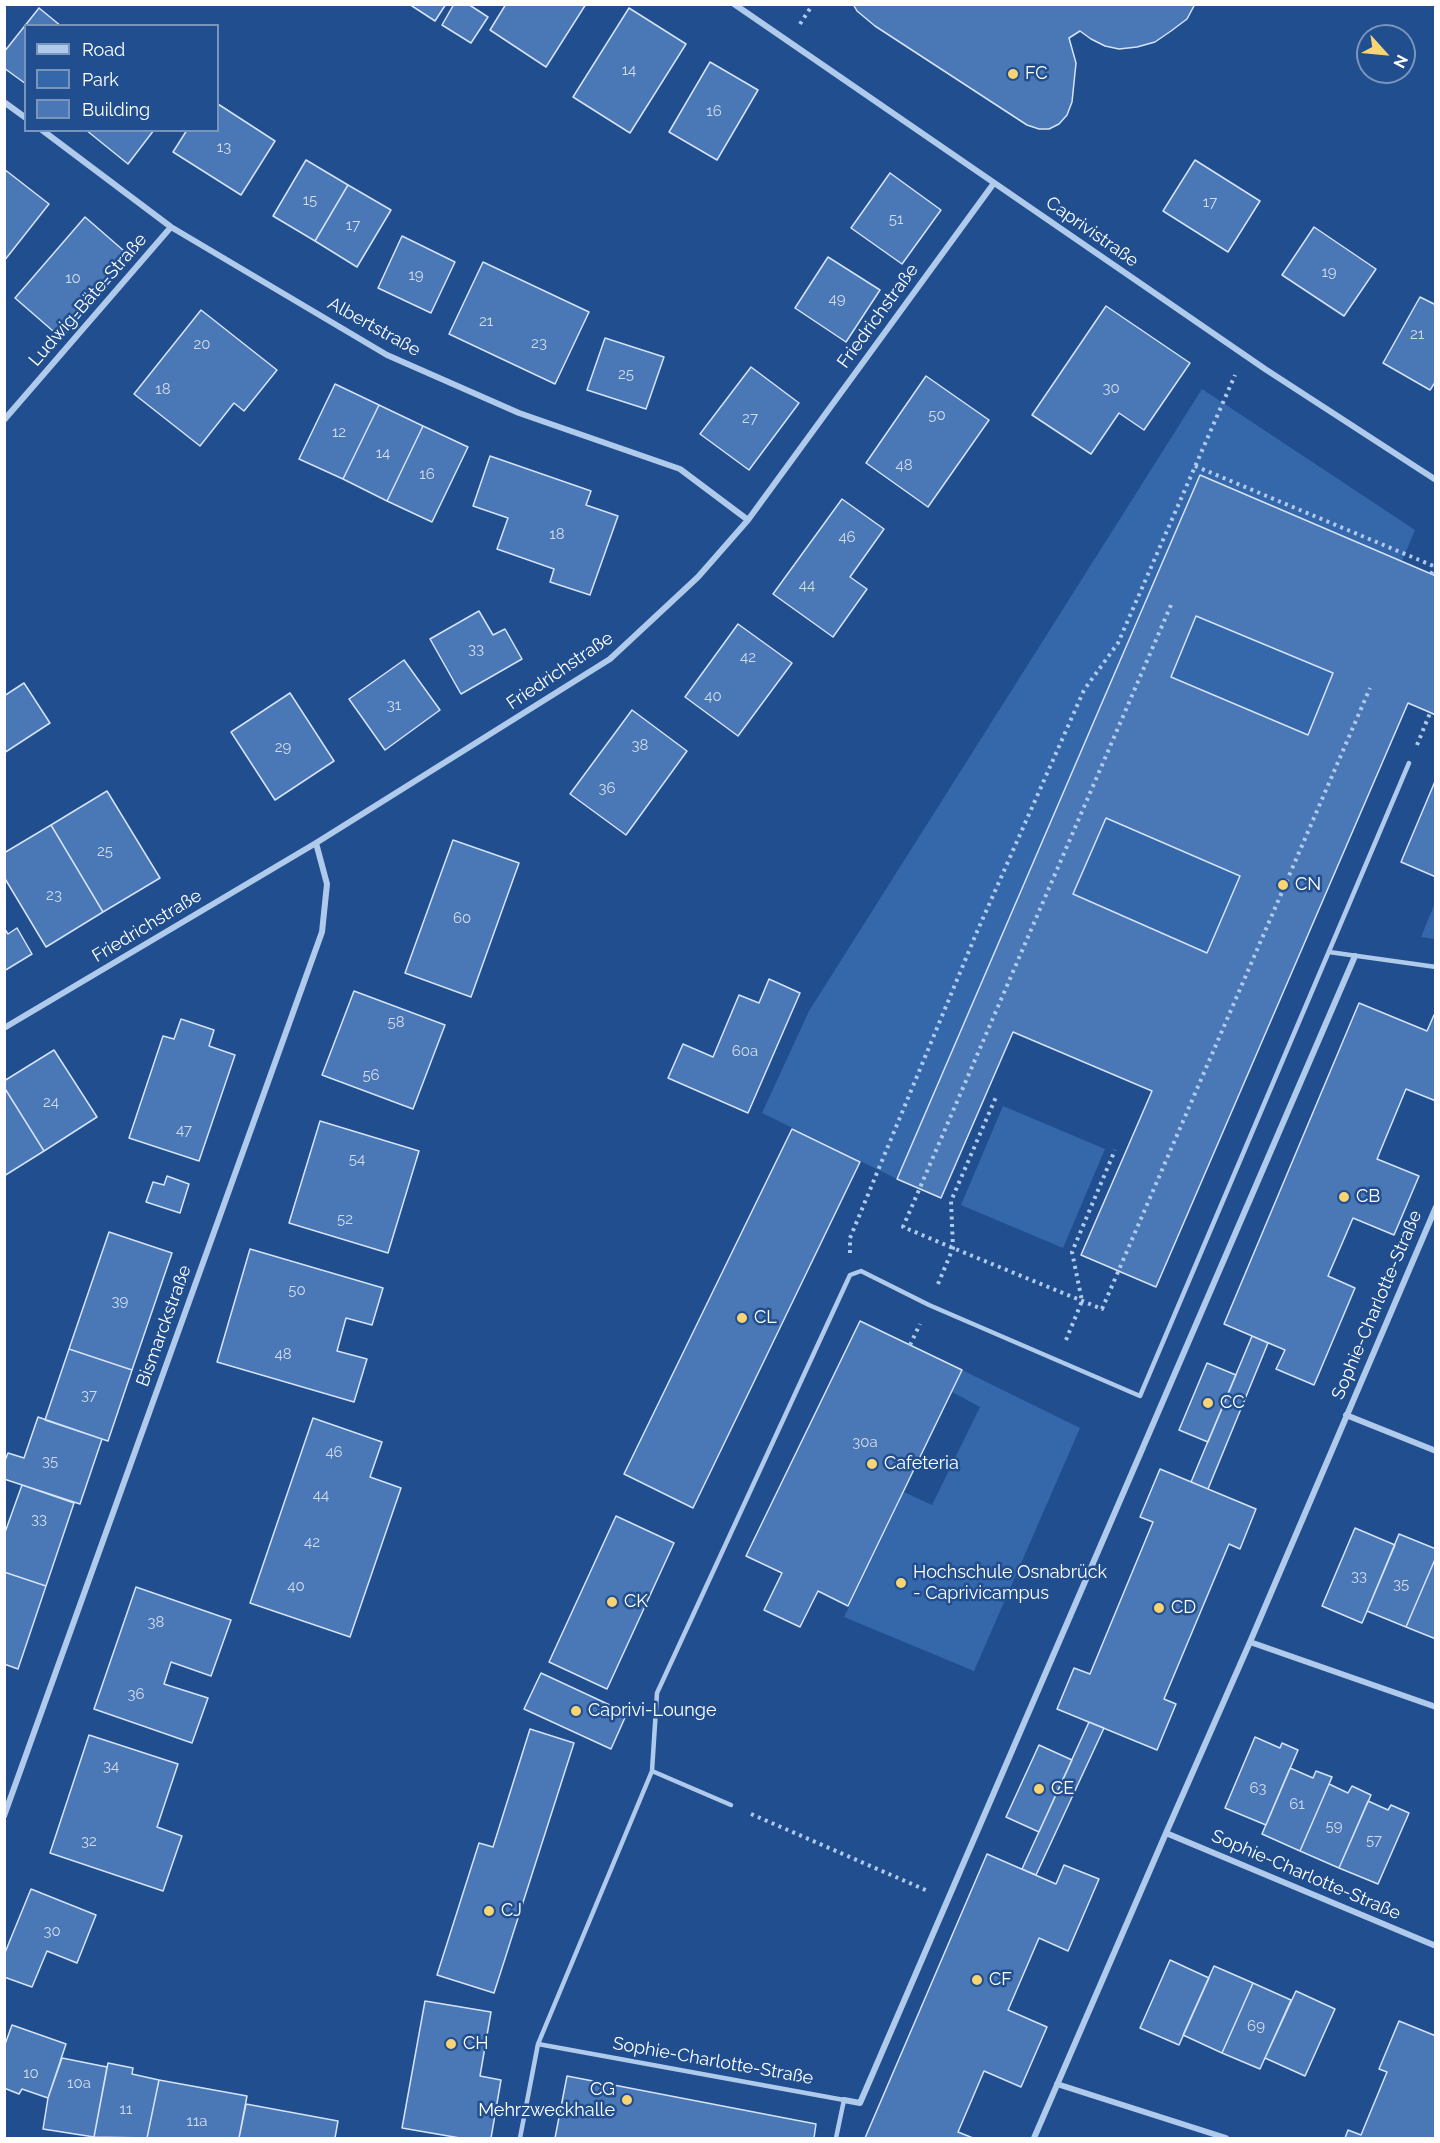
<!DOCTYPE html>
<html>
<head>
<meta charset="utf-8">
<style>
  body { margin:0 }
  #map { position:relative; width:1440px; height:2143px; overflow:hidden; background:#214e8e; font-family:Raleway,sans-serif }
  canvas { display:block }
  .frame { position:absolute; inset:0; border:6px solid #fff; pointer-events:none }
  .legend { position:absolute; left:24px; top:24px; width:195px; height:108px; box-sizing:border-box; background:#214e8e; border:2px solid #7a95bb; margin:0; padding:8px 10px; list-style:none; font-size:18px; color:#fff }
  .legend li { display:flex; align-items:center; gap:12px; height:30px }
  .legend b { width:30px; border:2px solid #7a95bb }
  .north { position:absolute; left:1356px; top:24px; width:60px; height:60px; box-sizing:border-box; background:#214e8e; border:2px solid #7a95bb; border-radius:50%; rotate:117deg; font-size:16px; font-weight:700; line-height:24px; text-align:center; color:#fff }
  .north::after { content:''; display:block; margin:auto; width:21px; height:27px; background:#f8d572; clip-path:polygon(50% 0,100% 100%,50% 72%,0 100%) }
</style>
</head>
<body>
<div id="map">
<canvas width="1440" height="2143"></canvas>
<div class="frame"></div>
<ul class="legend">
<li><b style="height:8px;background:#b0caec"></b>Road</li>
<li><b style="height:16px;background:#3567ab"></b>Park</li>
<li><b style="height:16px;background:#4a77b5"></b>Building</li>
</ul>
<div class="north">N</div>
</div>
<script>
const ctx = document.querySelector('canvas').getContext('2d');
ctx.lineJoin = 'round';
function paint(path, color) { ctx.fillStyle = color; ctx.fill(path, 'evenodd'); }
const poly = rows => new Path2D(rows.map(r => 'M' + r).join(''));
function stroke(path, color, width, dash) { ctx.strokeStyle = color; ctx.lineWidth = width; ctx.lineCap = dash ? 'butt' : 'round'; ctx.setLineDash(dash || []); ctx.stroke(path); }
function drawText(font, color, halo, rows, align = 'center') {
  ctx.font = font + ' Raleway,sans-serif'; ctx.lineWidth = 5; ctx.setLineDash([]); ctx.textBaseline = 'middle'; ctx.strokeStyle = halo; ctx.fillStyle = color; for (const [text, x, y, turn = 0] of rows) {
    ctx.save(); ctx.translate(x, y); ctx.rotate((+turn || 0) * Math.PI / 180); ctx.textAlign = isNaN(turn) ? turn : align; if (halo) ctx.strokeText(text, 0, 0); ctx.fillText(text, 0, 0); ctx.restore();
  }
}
paint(poly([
  [1202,389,1415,530,1402,561,1200,475,897,1179,762,1113,809,1011],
  [1196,616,1333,673,1308,735,1171,677],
  [1106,818,1240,876,1207,953,1073,894],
  [1435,903,1435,939,1421,937],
  [1003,1106,1105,1149,1063,1248,961,1205],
  [962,1370,1080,1428,974,1671,844,1617,904,1492,932,1505,980,1407,952,1392]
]), '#3567ab');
const building = poly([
  [409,4,446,4,435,21,409,4],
  [454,4,468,4,488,17,471,43,442,25,454,4],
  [506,4,586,4,546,67,490,30,506,4],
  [853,4,1195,4,1187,19,1171,31,1155,42,1137,47,1119,49,1105,46,1091,39,1080,31,1069,38,1076,63,1072,102,1067,115,1059,124,1049,129,1039,129,1027,125,875,26,857,11,853,4],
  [39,8,61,26,26,26,26,84,4,68,4,52,39,8],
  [629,8,686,44,630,133,573,97,629,8],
  [710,62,758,90,717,160,669,132,710,62],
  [218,104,275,141,241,195,173,152,187,130,218,130,218,104],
  [86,130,154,130,128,164,86,130],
  [306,160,348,185,315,241,273,216,306,160],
  [1195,160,1260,201,1228,252,1163,211,1195,160],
  [4,169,49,204,4,261,4,169],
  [890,173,941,210,902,264,851,228,890,173],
  [348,185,391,210,357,267,315,241,348,185],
  [85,217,131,257,61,338,15,298,85,217],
  [1314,227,1376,269,1344,316,1282,275,1314,227],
  [402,236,455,262,431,313,378,288,402,236],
  [828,257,880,290,846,342,795,308,828,257],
  [483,262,589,312,555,384,449,334,483,262],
  [1420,297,1436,305,1436,381,1430,390,1383,363,1420,297],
  [1106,306,1190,363,1144,430,1119,413,1091,454,1032,415,1106,306],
  [201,310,277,370,244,411,234,403,200,446,134,394,201,310],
  [605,338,664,357,646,409,587,390,605,338],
  [751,367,799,403,749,470,700,434,751,367],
  [926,376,989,420,928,507,866,463,926,376],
  [335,384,379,405,343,479,299,459,335,384],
  [379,405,423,426,387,501,343,479,379,405],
  [423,426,468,447,432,522,387,501,423,426],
  [490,456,591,491,586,505,618,516,590,595,550,582,554,569,497,549,508,518,473,506,490,456],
  [1200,475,1436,576,1436,715,1408,703,1156,1287,1081,1255,1152,1091,1013,1032,941,1198,897,1179,1200,475],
  [1196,616,1333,673,1308,735,1171,677,1196,616],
  [1106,818,1240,876,1207,953,1073,894,1106,818],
  [842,499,884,529,850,577,867,589,833,637,773,594,842,499],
  [479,611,493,635,505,629,522,659,461,694,430,639,479,611],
  [738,624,792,663,738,736,685,697,738,624],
  [404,660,440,710,385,750,349,699,404,660],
  [24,683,50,723,4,753,4,696,24,683],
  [290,693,334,761,275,800,231,732,290,693],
  [632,710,687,751,626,835,570,794,632,710],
  [1436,779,1436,877,1401,862,1436,779],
  [107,791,160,878,103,912,51,825,107,791],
  [51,825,103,912,46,947,4,877,4,853,51,825],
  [453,840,519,863,471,997,405,973,453,840],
  [4,928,8,934,17,928,32,954,4,971,4,928],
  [769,979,800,993,748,1113,668,1078,683,1044,713,1057,739,995,759,1003,769,979],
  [354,991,445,1025,413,1109,322,1075,354,991],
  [1359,1003,1427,1031,1434,1015,1436,1016,1436,1101,1406,1089,1377,1159,1419,1176,1394,1235,1353,1218,1328,1276,1355,1288,1314,1385,1276,1369,1285,1350,1224,1324,1359,1003],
  [181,1019,214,1030,209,1046,235,1055,199,1161,129,1138,163,1036,174,1039,181,1019],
  [54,1050,97,1117,44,1151,4,1087,4,1081,54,1050],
  [4,1087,44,1151,4,1176,4,1087],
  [320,1121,419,1151,388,1253,289,1223,320,1121],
  [792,1129,860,1162,693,1508,624,1474,792,1129],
  [167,1176,189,1184,180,1213,146,1202,153,1182,164,1185,167,1176],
  [109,1232,172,1253,132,1370,69,1349,109,1232],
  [250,1249,383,1288,372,1325,346,1318,337,1351,367,1359,354,1402,217,1362,250,1249],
  [860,1321,962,1370,848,1606,818,1591,800,1627,764,1610,782,1573,746,1556,860,1321],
  [1252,1336,1268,1343,1208,1489,1191,1482,1252,1336],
  [69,1349,132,1370,108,1441,45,1420,69,1349],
  [1207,1363,1236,1375,1208,1442,1179,1430,1207,1363],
  [38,1417,102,1439,80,1504,4,1479,4,1463,8,1453,24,1458,38,1417],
  [313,1418,382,1442,370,1477,401,1488,350,1637,250,1603,313,1418],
  [1160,1469,1256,1509,1240,1549,1229,1544,1164,1699,1176,1704,1157,1750,1057,1709,1074,1668,1090,1674,1153,1522,1140,1517,1160,1469],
  [22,1485,74,1503,46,1586,4,1572,4,1535,22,1485],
  [616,1516,674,1543,607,1689,549,1662,616,1516],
  [1355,1528,1395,1545,1362,1623,1322,1606,1355,1528],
  [1399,1534,1436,1549,1436,1557,1406,1627,1367,1611,1399,1534],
  [1436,1557,1436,1639,1406,1627,1436,1557],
  [4,1572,46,1586,18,1669,4,1664,4,1572],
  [136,1587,231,1620,211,1676,171,1662,164,1684,208,1698,192,1743,94,1709,136,1587],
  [541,1673,627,1713,611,1749,524,1709,541,1673],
  [1089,1722,1104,1728,1036,1875,1022,1869,1089,1722],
  [530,1729,574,1743,494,1993,437,1975,479,1843,493,1847,530,1729],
  [89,1735,178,1764,157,1827,182,1836,163,1891,50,1853,89,1735],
  [1255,1737,1280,1748,1282,1743,1298,1750,1266,1825,1225,1808,1255,1737],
  [1039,1745,1072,1760,1039,1832,1006,1817,1039,1745],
  [1290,1768,1313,1778,1316,1771,1332,1777,1300,1851,1262,1834,1290,1768],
  [1329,1784,1348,1793,1352,1786,1371,1795,1339,1868,1300,1851,1329,1784],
  [1368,1801,1388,1810,1391,1805,1409,1813,1378,1884,1339,1868,1368,1801],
  [987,1854,1056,1884,1064,1865,1099,1879,1068,1951,1039,1938,1008,2010,1047,2027,1021,2087,984,2071,958,2132,973,2138,865,2138,987,1854],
  [31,1889,96,1915,77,1963,47,1951,32,1987,4,1977,4,1955,31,1889],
  [1170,1960,1209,1978,1179,2045,1140,2028,1170,1960],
  [1214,1966,1253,1983,1222,2053,1183,2035,1214,1966],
  [1253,1983,1291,2000,1260,2069,1222,2053,1253,1983],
  [1296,1991,1335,2009,1305,2076,1265,2058,1296,1991],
  [425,2001,491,2012,480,2076,501,2080,491,2138,460,2138,402,2128,425,2001],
  [1399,2021,1436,2036,1436,2138,1345,2138,1348,2130,1361,2135,1387,2072,1379,2069,1399,2021],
  [12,2025,66,2044,48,2098,22,2089,19,2094,4,2088,4,2047,12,2025],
  [62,2058,107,2067,94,2137,43,2129,48,2098,62,2058],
  [108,2063,133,2068,132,2074,159,2080,147,2138,94,2137,108,2063],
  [567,2076,816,2124,814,2138,555,2138,567,2076],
  [159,2080,247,2096,239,2138,147,2138,159,2080],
  [246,2104,338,2121,335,2138,239,2138,246,2104]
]);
paint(building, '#4a77b5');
stroke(building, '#d5e4f9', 1.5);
stroke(poly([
  [800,24,813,4],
  [1195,466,1436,567],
  [1431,574,1435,567],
  [1171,605,903,1227,953,1248,1102,1309,1370,688],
  [1417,745,1430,713],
  [850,1253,850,1238,976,934,1084,690,1118,643,1235,375],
  [938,1284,953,1248,951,1201,996,1097],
  [1066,1340,1082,1301,1072,1252,1115,1150],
  [910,1345,920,1324],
  [751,1814,928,1891]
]), '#b0caec', 4, [3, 4.5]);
stroke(poly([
  [1329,952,1436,967],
  [652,1771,731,1805],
  [538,2044,844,2100,836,2138],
  [520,2138,538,2044,652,1771,657,1693,850,1275,861,1271,929,1305,1140,1396,1409,763]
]), '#b0caec', 4.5);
stroke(poly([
  [734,4,1265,369,1436,480],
  [4,102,26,118],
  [42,130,171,227,387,355,519,413,680,469,748,520],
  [4,420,171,227],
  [4,1028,316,843,610,659,698,577,748,520,994,183],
  [1346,1415,1436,1451],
  [1250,1642,1436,1707],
  [4,1816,322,932,327,884,316,843],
  [1166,1833,1436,1946],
  [1057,2084,1226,2138],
  [844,2100,860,2103,1355,956],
  [1034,2138,1166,1833,1250,1642,1436,1207]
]), '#b0caec', 6);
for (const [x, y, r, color] of [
  [1013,74,6,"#f8d572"],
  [1283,885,6,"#f8d572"],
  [1344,1197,6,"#f8d572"],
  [742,1318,6,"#f8d572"],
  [1208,1403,6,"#f8d572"],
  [872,1464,6,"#f8d572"],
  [901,1583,6,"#f8d572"],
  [612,1602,6,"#f8d572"],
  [1159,1608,6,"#f8d572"],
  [576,1711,6,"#f8d572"],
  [1039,1789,6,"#f8d572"],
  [489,1911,6,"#f8d572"],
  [977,1980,6,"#f8d572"],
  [451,2044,6,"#f8d572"],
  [627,2100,6,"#f8d572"]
]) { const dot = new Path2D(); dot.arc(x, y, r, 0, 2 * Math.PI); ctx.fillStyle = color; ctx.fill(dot); stroke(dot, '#214e8e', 2); }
drawText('15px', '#d2ddec', null, [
  ["14",629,70],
  ["16",714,111],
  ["13",224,147],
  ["15",310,200],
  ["17",1210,202],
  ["51",896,219],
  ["17",353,225],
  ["19",1329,272],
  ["19",416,275],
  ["10",73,278],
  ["49",837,299],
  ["21",486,321],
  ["21",1417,334],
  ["23",539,343],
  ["20",202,344],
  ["25",626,374],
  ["30",1111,388],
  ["18",163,389],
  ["50",937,415],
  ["27",750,418],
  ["12",339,432],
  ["14",383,453],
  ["48",904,465],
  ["16",427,474],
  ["18",557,534],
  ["46",847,537],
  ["44",807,585],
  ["33",476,649],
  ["42",748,657],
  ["40",713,696],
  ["31",394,705],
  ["38",640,745],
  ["29",283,747],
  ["36",607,788],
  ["25",105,851],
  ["23",54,895],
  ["60",462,918],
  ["58",396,1022],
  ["60a",745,1051],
  ["56",371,1075],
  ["24",51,1102],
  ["47",184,1130],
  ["54",357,1159],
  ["52",345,1219],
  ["50",297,1290],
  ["39",120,1301],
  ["48",283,1354],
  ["37",89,1395],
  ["30a",865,1442],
  ["46",334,1452],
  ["35",50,1461],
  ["44",321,1495],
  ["33",39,1519],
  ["42",312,1542],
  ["33",1359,1576],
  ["35",1401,1584],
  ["40",296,1586],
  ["38",156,1622],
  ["36",136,1694],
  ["34",111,1766],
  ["63",1258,1788],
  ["61",1297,1804],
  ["59",1334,1826],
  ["57",1374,1840],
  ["32",89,1841],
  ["30",52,1931],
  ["69",1256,2026],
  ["10",31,2073],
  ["10a",79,2083],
  ["11",126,2109],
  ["11a",197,2121]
]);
drawText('18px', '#fff', '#214e8e', [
  ["FC",1025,74],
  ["CN",1295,885],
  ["CB",1356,1197],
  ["CL",754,1318],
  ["CC",1220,1403],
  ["Cafeteria",884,1464],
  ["Hochschule Osnabrück",913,1573],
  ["- Caprivicampus",913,1594],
  ["CK",624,1602],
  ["CD",1171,1608],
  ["Caprivi-Lounge",588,1711],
  ["CE",1051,1789],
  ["CJ",501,1911],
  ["CF",989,1980],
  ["CH",463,2044],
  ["CG",615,2090,"right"],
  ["Mehrzweckhalle",615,2111,"right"]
], 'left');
drawText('18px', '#fff', '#214e8e', [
  ["Caprivistraße",1092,232,35],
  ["Ludwig-Bäte-Straße",88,300,-49],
  ["Friedrichstraße",878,316,-54],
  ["Albertstraße",374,327,29],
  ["Friedrichstraße",560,671,-34],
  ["Friedrichstraße",147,926,-31],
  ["Sophie-Charlotte-Straße",1377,1305,-67],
  ["Bismarckstraße",164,1326,-70],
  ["Sophie-Charlotte-Straße",1306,1875,23],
  ["Sophie-Charlotte-Straße",713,2061,10]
]);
</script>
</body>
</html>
